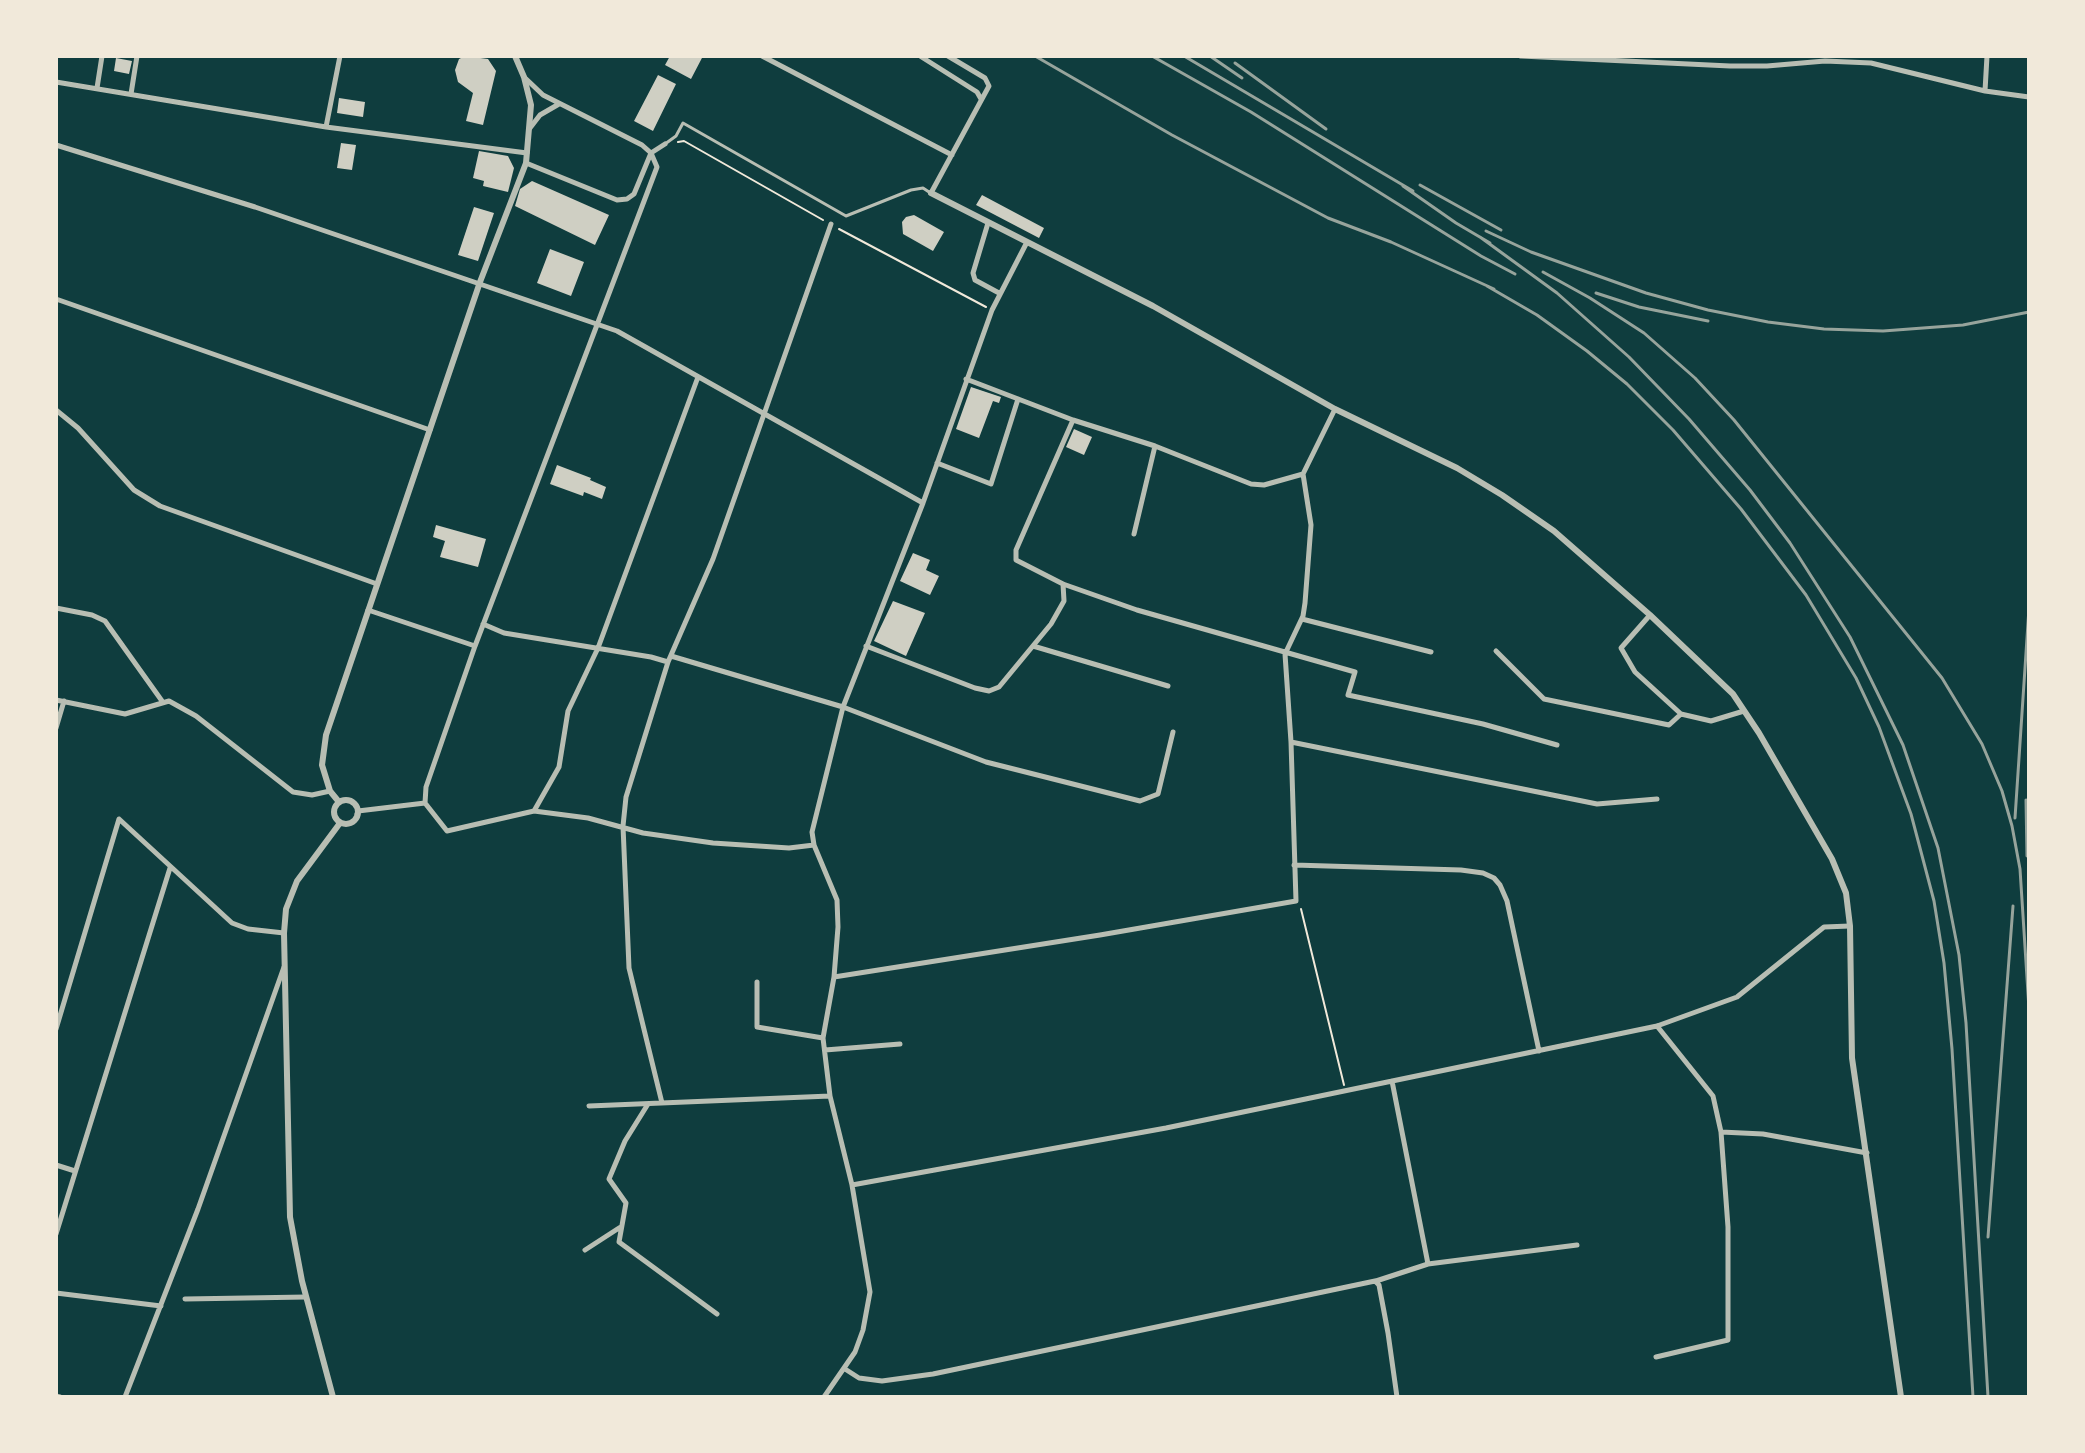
<!DOCTYPE html>
<html>
<head>
<meta charset="utf-8">
<style>
  body { margin:0 }
  #map { position:relative; width:2085px; height:1453px; overflow:hidden; background:#0f3d3e; font-family:"Open Sans",sans-serif }
  canvas { display:block }
  .frame { position:absolute; inset:0; border:58px solid #f1e9da; pointer-events:none }
</style>
</head>
<body>
<div id="map">
<canvas width="2085" height="1453"></canvas>
<div class="frame"></div>
</div>
<script>
const ctx = document.querySelector('canvas').getContext('2d');
ctx.lineJoin = 'round';
function paint(path, color) { ctx.fillStyle = color; ctx.fill(path, 'evenodd'); }
const poly = rows => new Path2D(rows.map(r => 'M' + r).join(''));
function stroke(path, color, width, dash) { ctx.strokeStyle = color; ctx.lineWidth = width; ctx.lineCap = dash ? 'butt' : 'round'; ctx.setLineDash(dash || []); ctx.stroke(path); }
paint(poly([
  [465,56,488,59,496,71,483,125,466,121,473,93,458,82,455,70,459,59],
  [670,56,703,56,691,79,665,65],
  [116,58,132,61,129,74,114,71],
  [658,75,676,84,653,131,634,121],
  [339,98,365,102,363,117,337,113],
  [341,143,356,145,352,170,337,168],
  [479,151,508,156,514,168,508,192,483,186,484,181,473,178],
  [532,181,609,215,595,245,515,206,520,189],
  [982,195,1044,228,1039,238,976,205],
  [474,207,494,213,478,261,458,255],
  [914,215,944,232,933,251,903,234,902,222,906,217],
  [550,249,584,262,571,296,537,283],
  [971,387,1001,397,999,403,993,401,979,438,956,429],
  [1074,429,1092,437,1084,455,1066,447],
  [557,465,591,478,590,480,606,487,602,499,584,492,583,496,550,484],
  [436,525,486,539,478,567,440,557,445,541,433,537],
  [913,553,930,560,926,570,939,576,930,595,900,581],
  [893,601,925,613,906,656,874,641]
]), '#cfcfc3');
stroke(poly([
  [678,142,684,141,823,220],
  [839,229,986,307],
  [1301,909,1344,1085]
]), '#f1e9da', 2);
stroke(poly([
  [665,144,676,136,683,123,846,216,911,190,923,188,929,192]
]), '#b8beb3', 3);
stroke(poly([
  [762,56,952,155],
  [920,56,977,92,981,99],
  [1521,56,1730,66,1767,66,1825,61,1871,63,1985,91,2029,97],
  [524,77,543,95,642,145,651,153,657,167,475,646,426,787,425,803,447,831,534,811,588,818,643,833,713,843,789,848,814,845],
  [56,82,326,127,527,153],
  [97,88,102,56],
  [1985,91,1987,56],
  [131,94,137,56],
  [326,127,340,56],
  [530,128,540,115,559,104],
  [56,145,255,207,617,331,923,503],
  [526,163,617,200,627,199,634,194,651,153,665,144],
  [931,193,989,86,985,78,948,56],
  [988,223,973,273,975,280,999,293],
  [56,299,430,430],
  [966,379,1073,420,1155,446,1251,484,1264,485,1303,474],
  [56,410,78,428,134,490,160,506,377,584],
  [937,463,991,484,1018,399],
  [1134,534,1155,446],
  [1063,584,1137,610,1355,672,1348,695,1483,724,1557,745],
  [56,608,92,615,105,621,162,701],
  [368,610,475,646],
  [1650,615,1621,648,1635,672,1681,714,1711,721,1744,711],
  [1302,619,1431,652],
  [483,624,504,633,651,657,668,662],
  [866,646,975,688,989,691,999,687,1051,624,1064,601,1063,584,1016,560,1016,550,1073,420],
  [1033,646,1168,686],
  [1496,651,1544,699,1669,725,1681,714],
  [671,656,843,707,986,762,1140,801,1158,794,1173,732],
  [56,700,125,714,169,701,196,716,293,792,312,795,330,791],
  [56,728,64,701],
  [1291,742,1597,804,1657,799],
  [534,811,559,767,568,711,598,648,698,377],
  [357,814,358,811,425,803],
  [1294,865,1461,870,1483,873,1494,878,1500,885,1507,901,1539,1051],
  [834,977,1100,935,1296,901,1291,742,1285,654,1303,616,1305,603,1311,525,1303,474,1335,409],
  [757,982,757,1027,823,1038],
  [56,1029,119,819,232,923,248,929,284,933],
  [825,1050,900,1044],
  [662,1103,629,968,623,826,626,797,668,662,713,559,831,224],
  [648,1104,625,1141,609,1179,626,1203,619,1242,717,1314],
  [589,1106,830,1096],
  [1721,1132,1763,1134,1867,1153],
  [56,1165,75,1171],
  [852,1185,1166,1128,1657,1026,1737,997,1824,927,1850,926],
  [56,1234,170,868],
  [585,1250,619,1228],
  [1428,1264,1577,1245],
  [1376,1281,1428,1264,1392,1081],
  [56,1293,161,1306],
  [185,1299,306,1297],
  [1656,1357,1728,1340,1728,1227,1721,1132,1713,1096,1657,1026],
  [845,1369,859,1378,882,1381,933,1374,1375,1281,1379,1285,1388,1333,1397,1397],
  [56,1396,60,1397],
  [125,1397,198,1209,284,967],
  [824,1397,855,1352,863,1330,870,1292,852,1185,830,1096,823,1038,834,977,838,927,837,900,814,845,812,832,843,707,923,503,992,310,1026,244]
]), '#b8beb3', 5);
stroke(poly([
  [931,193,1153,306,1335,409,1457,468,1502,495,1554,531,1650,615,1733,694,1759,733,1832,859,1846,893,1850,926,1852,1058,1901,1397],
  '334 812a12 12 0 1 1 24 0a12 12 0 1 1-24 0Z',
  [339,802,330,791,322,765,326,735,480,282,526,163,531,105,524,77,515,56],
  [333,1397,302,1281,290,1217,284,933,286,909,297,881,340,823]
]), '#b8beb3', 6);
stroke(poly([
  [1035,56,1172,135,1328,218,1391,242,1494,289],
  [1152,56,1251,112,1481,256,1515,274],
  [1184,56,1413,191],
  [1210,56,1242,78],
  [1235,63,1326,129],
  [1420,185,1501,230],
  [1403,186,1456,223,1490,243],
  [1486,231,1531,252,1646,293,1708,310,1768,322,1824,329,1883,331,1963,325,2029,312],
  [1480,237,1557,293,1629,357,1689,419,1750,490,1790,543,1850,637,1903,745,1938,848,1959,955,1966,1023,1988,1397],
  [1543,272,1590,298,1644,333,1695,378,1734,420,1942,678,1982,744,2002,791,2012,826,2020,869,2029,1009],
  [1487,286,1537,315,1587,351,1627,384,1673,430,1741,509,1806,595,1856,678,1879,727,1911,814,1934,901,1944,963,1952,1049,1973,1397],
  [1596,293,1639,307,1708,321],
  [2026,800,2027,856],
  [2015,818,2029,608],
  [1988,1237,2013,906]
]), '#97a49c', 3);
</script>
</body>
</html>
